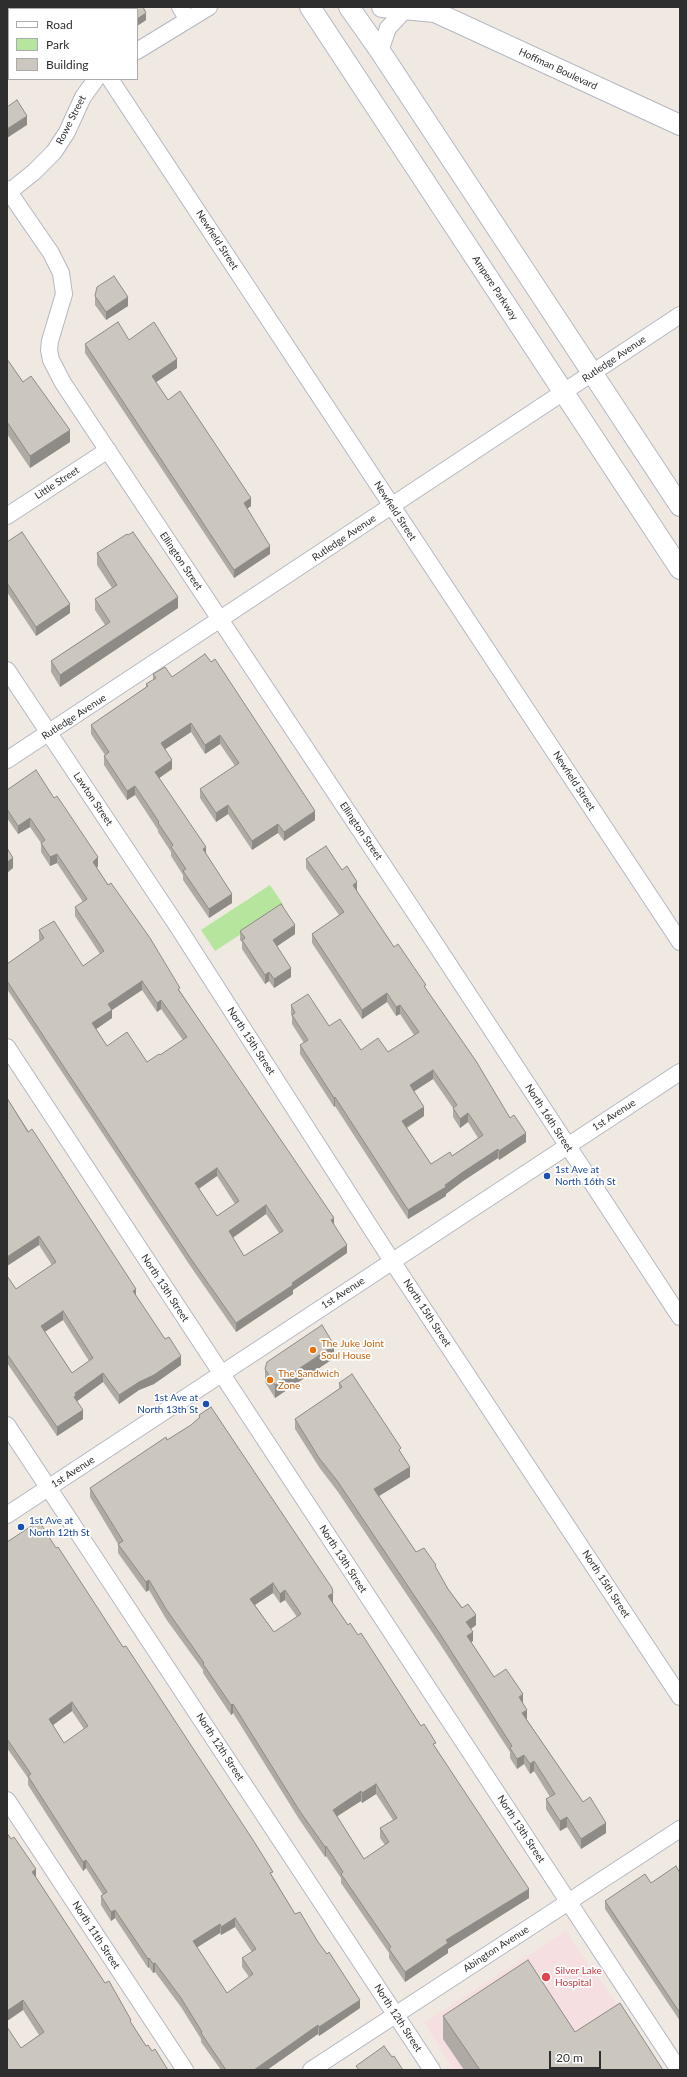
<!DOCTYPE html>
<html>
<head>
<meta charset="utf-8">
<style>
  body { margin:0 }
  #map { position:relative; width:687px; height:2077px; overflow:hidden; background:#efe9e1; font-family:Lato,sans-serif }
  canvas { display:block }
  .frame { position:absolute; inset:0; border:8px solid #2e2e2e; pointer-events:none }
  .legend { position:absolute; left:8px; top:8px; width:130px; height:72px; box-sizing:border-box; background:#fff; border:1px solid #ababab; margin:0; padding:5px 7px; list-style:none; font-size:12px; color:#2e2e2e }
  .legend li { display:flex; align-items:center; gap:8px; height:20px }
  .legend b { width:20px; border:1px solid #ababab }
  .scale { position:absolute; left:549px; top:2051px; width:52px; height:18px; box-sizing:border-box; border:2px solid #2e2e2e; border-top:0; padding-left:5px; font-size:12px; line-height:14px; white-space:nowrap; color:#2e2e2e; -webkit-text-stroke:3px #fff; paint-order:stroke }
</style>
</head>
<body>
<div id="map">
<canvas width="687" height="2077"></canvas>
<div class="frame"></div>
<ul class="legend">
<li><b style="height:5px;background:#fff"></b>Road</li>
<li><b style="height:11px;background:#b6e59e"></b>Park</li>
<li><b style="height:11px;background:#cbc7bf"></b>Building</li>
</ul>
<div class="scale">20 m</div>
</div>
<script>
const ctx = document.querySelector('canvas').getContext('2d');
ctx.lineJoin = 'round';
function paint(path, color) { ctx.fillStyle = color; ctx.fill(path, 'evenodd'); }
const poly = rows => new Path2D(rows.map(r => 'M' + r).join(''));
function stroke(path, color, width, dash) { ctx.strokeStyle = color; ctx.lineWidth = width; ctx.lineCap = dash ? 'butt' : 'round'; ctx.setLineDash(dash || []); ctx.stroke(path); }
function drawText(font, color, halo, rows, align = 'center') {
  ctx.font = font + ' Lato,sans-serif'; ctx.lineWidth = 3.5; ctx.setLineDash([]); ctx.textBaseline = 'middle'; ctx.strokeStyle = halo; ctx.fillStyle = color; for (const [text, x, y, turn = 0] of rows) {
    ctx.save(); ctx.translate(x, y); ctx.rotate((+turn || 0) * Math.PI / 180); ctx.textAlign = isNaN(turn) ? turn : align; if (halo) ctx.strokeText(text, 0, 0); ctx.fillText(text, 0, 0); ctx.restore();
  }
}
paint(poly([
  [566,1931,662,2070,454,2070,424,2023]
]), '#f5dfe0');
paint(poly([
  [270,885,284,906,215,951,201,930]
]), '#b6e59e');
const minor = poly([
  [180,7,188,20],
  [137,51,209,7],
  [380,51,388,28,405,10],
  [110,79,680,942],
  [7,189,51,253,61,273,64,294,50,341,49,350,51,360,63,383,419,919,680,1317],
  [9,192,34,172,54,152,67,132,83,97,96,79],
  [7,516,108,450],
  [7,670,178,927,392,1261,680,1697],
  [7,760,680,315],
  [7,1047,679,2070],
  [7,1425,432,2070],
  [7,1515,680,1072],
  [7,1800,185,2070],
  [311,2070,680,1829]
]);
const tertiary = poly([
  [310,7,680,569],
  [349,7,380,51,680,506],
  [382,7,435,12],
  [424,7,680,125]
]);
stroke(minor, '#b4b7c1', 18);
stroke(tertiary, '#b4b7c1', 22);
stroke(minor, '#fff', 16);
stroke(tertiary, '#fff', 20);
paint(poly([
  [114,7,143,7,146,20,137,26,137,9,115,9],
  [95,296,128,306,106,320,95,305],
  [129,340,177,368,156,382,168,400,251,506,247,509,270,554,234,578,85,353,85,344],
  [7,359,23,382,70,442,30,468,7,434],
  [7,542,70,613,36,636,7,592],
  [97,553,178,608,60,687,51,672,51,661,105,625,95,610,95,599,112,588,97,565],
  [153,674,172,677,315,820,284,841,278,833,252,850,228,814,216,822,200,798,200,789,235,766,220,744,205,754,191,732,165,749,172,769,159,778,206,854,232,903,209,918,183,880,183,875,171,856,171,852,158,832,158,830,135,795,127,800,104,765,104,756,105,755,91,734,91,725,146,687,146,684,153,680],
  [7,790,98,866,97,868,180,991,334,1225,347,1253,293,1290,293,1294,236,1332,191,1267,7,989,7,964,40,941,39,939,39,930,83,966,100,954,75,916,75,907,83,902,57,863,50,866,41,852,41,843,30,827,18,834,7,818],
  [142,990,157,1012,161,1009,183,1040,160,1055,147,1062,107,1046,96,1029,112,1018,112,1010],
  [217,1176,235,1204,217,1216,199,1189],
  [266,1214,279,1233,244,1256,233,1238],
  [306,859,357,891,366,905,394,947,426,989,510,1118,526,1142,499,1160,498,1158,463,1181,446,1194,446,1196,408,1219,335,1106,334,1107,300,1054,300,1045,304,1043,292,1024,292,1017,291,1014,291,1005,329,1026,361,1050,388,1052,414,1035,400,1014,396,1016,387,1002,362,1019,312,943,312,934,339,915,306,868],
  [433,1079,453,1108,453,1117,460,1128,468,1122,478,1138,452,1156,431,1164,407,1128,424,1116,414,1091],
  [240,931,295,934,277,946,291,977,274,988,269,981,265,984,242,949,242,942,240,940],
  [7,1098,181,1365,154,1384,139,1390,119,1404,103,1382,77,1401,83,1419,57,1436,7,1363,7,1276,16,1289,52,1265,39,1245,7,1266],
  [63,1320,89,1361,72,1373,45,1332],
  [334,1358,275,1398,265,1382,265,1369],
  [339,1383,401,1453,410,1477,379,1496,416,1552,436,1568,448,1589,476,1625,471,1629,473,1641,471,1642,494,1677,523,1703,527,1720,583,1802,606,1833,581,1849,567,1827,560,1831,546,1809,546,1799,550,1797,534,1771,530,1774,524,1764,517,1769,510,1758,510,1752,440,1644,338,1492,319,1467,295,1429,295,1419,339,1389],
  [199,1415,333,1602,333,1603,348,1625,358,1635,421,1726,436,1748,529,1898,448,1949,448,1953,405,1982,389,1958,389,1953,341,1883,341,1878,326,1856,325,1857,299,1819,233,1713,231,1715,203,1673,203,1670,166,1619,149,1590,146,1592,118,1553,118,1544,90,1497,90,1488,191,1425,199,1418],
  [273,1593,280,1603,285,1600,297,1617,274,1632,255,1605],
  [376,1794,393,1820,380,1828,380,1838,385,1845,364,1859,337,1816,361,1801,362,1803],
  [7,1542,56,1548,273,1877,295,1914,360,2008,319,2036,318,2034,267,2070,221,2070,201,2042,201,2039,181,2007,155,1972,153,1973,149,1967,148,1968,115,1918,111,1921,101,1905,101,1896,103,1895,86,1868,83,1871,28,1785,28,1778,7,1748],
  [72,1711,84,1729,64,1743,53,1725],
  [235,1927,252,1952,242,1958,242,1967,249,1977,227,1993,197,1947,220,1933,221,1935],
  [7,1833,146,2046,152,2051,21,2048,39,2035,23,2010,7,2021],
  [680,1873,680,2021,605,1909,605,1901,651,1883],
  [443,2016,575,2032,663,2070,464,2070,443,2039]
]), '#afaba4');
paint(poly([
  [146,13,146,20,137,26,137,19],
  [27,116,27,125,7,138,7,129],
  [128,297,128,306,106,320,106,312],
  [177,359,177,368,152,385,152,376],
  [70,430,70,442,30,468,30,456],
  [251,498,251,506,244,511,244,503],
  [270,546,270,554,234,578,234,570],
  [178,597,178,608,60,687,60,675],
  [70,604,70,613,36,636,36,627],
  [191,723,191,732,161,752,161,743],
  [220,735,220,744,205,754,205,745],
  [172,760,172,769,155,781,155,772],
  [135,786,135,795,127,800,127,791],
  [228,805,228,814,216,822,216,813],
  [315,811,315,820,284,841,284,832],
  [30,818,30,827,18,834,18,826],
  [278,824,278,833,252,850,252,841],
  [206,847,206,856,203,849],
  [57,854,57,863,50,866,50,857],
  [98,857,98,866,93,871,93,862],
  [13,858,13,868,7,873,7,862],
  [357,882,357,891,353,894,353,885],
  [232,894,232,903,209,918,209,909],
  [295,925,295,934,273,949,273,940],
  [291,968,291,977,274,988,274,979],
  [269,972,269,981,265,984,265,975],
  [142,981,142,990,112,1010,112,1018,92,1032,92,1023,108,1004],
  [387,993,387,1002,362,1019,362,1010],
  [161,1000,161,1009,157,1012,157,1003],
  [400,1005,400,1014,396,1016,396,1007],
  [433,1070,433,1079,410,1094,410,1085],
  [335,1097,335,1106,334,1107,334,1098],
  [424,1107,424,1116,402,1130,402,1121],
  [468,1113,468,1122,460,1128,460,1119],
  [526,1133,526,1142,499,1160,499,1151],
  [498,1149,498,1158,463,1181,446,1194,446,1196,408,1219,408,1210,445,1185,463,1172],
  [217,1168,217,1176,195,1191,195,1183],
  [266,1205,266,1214,229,1240,229,1231],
  [334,1218,334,1227,331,1220],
  [39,1236,39,1245,7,1266,7,1257],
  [347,1245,347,1253,293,1290,293,1294,236,1332,236,1323,292,1283],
  [136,1289,136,1298,133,1291],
  [63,1311,63,1320,41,1334,41,1326],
  [334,1345,334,1358,275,1398,275,1385],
  [181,1356,181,1365,154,1384,139,1390,119,1404,119,1395,139,1382],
  [103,1373,103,1382,76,1402,74,1397,75,1393],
  [83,1410,83,1419,57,1436,57,1427],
  [410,1467,410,1477,374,1499,374,1489],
  [149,1580,149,1590,146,1592,146,1582],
  [273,1583,273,1593,250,1608,250,1599],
  [285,1590,285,1600,280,1603,280,1594],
  [333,1593,333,1602,328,1606,328,1596],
  [476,1615,476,1625,466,1632,466,1622],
  [473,1632,473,1641,467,1645,467,1636],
  [523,1694,523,1704,519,1697],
  [72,1702,72,1711,49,1728,49,1719],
  [233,1704,233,1713,231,1715,231,1705],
  [527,1710,527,1720,522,1713],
  [524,1755,524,1764,517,1769,517,1759],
  [534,1761,534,1771,530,1774,530,1764],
  [376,1784,376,1794,362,1803,362,1793],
  [361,1791,361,1801,333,1819,333,1810],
  [567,1817,567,1827,560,1831,560,1821],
  [606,1823,606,1833,581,1849,581,1839],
  [326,1846,326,1856,325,1857,325,1847],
  [86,1860,86,1868,83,1871,83,1862],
  [36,1869,36,1880,32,1872],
  [529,1889,529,1898,448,1949,448,1953,405,1982,405,1972,446,1940],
  [115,1910,115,1918,111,1921,111,1912],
  [235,1918,235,1927,221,1935,221,1927],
  [220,1924,220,1933,193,1950,193,1941],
  [149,1958,149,1967,148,1968,148,1959],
  [155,1963,155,1972,153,1973,153,1964],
  [23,2000,23,2010,7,2021,7,2011],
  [360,2000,360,2008,319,2036,319,2027],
  [318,2025,318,2034,267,2070,254,2070]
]), '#8e8b86');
const building = poly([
  [59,7,75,7,76,9,61,9,59,7],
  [118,7,143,7,146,13,137,19,137,9,120,9,118,7],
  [17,100,27,116,7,129,7,107,17,100],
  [114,276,128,297,106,312,95,296,97,287,114,276],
  [118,322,129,340,154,322,177,359,152,376,168,400,180,391,251,498,244,503,270,546,234,570,85,344,118,322],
  [7,359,23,382,31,376,70,430,30,456,7,422,7,359],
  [22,532,70,604,36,627,7,583,7,542,22,532],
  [133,532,178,597,60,675,51,661,110,622,95,599,117,585,97,553,127,534,128,535,133,532],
  [205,654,211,662,215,659,315,811,284,832,278,824,252,841,228,805,216,813,200,789,239,763,220,735,205,745,191,723,161,743,172,760,155,772,206,847,203,849,232,894,209,909,183,871,186,869,171,847,173,845,158,823,159,822,135,786,127,791,104,756,109,752,91,725,148,686,146,684,156,678,153,674,165,667,172,677,205,654],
  [36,770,54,798,57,796,98,857,93,862,108,885,111,883,150,938,180,988,178,989,334,1218,331,1220,347,1245,292,1283,293,1285,236,1323,191,1259,7,981,7,964,44,938,39,930,54,921,83,966,104,951,75,907,87,899,57,854,50,857,41,843,45,840,30,818,18,826,7,809,7,790,36,770],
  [142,981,157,1003,161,1000,187,1037,160,1055,159,1054,147,1062,127,1032,107,1046,92,1023,112,1010,108,1004,142,981],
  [217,1168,239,1201,217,1216,195,1183,217,1168],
  [266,1205,283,1231,244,1256,229,1231,266,1205],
  [326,846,342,870,347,866,357,882,353,885,366,905,394,947,398,944,426,985,424,986,476,1061,510,1118,514,1115,526,1133,499,1151,498,1149,463,1172,445,1185,446,1187,408,1210,335,1097,334,1098,300,1045,308,1040,292,1015,295,1013,291,1005,308,994,329,1026,340,1019,361,1050,378,1038,388,1052,419,1032,400,1005,396,1007,387,993,362,1010,312,934,344,912,306,859,326,846],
  [433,1070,457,1105,453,1108,460,1119,468,1113,483,1135,452,1156,450,1152,431,1164,402,1121,424,1107,410,1085,433,1070],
  [7,848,13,858,7,862,7,848],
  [281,904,295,925,273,940,291,968,274,979,269,972,265,975,242,940,245,938,240,931,281,904],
  [7,1098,28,1132,32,1129,136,1289,133,1291,165,1339,169,1337,181,1356,154,1375,139,1382,119,1395,103,1373,75,1393,76,1395,74,1397,83,1410,57,1427,7,1354,7,1276,16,1289,56,1262,39,1236,7,1257,7,1098],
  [63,1311,93,1358,72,1373,41,1326,63,1311],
  [322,1325,334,1345,275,1385,265,1369,267,1362,322,1325],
  [352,1374,401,1448,399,1450,410,1467,374,1489,416,1552,424,1548,436,1565,435,1566,448,1589,462,1608,468,1604,476,1615,466,1622,473,1632,467,1636,494,1677,506,1669,523,1694,519,1697,527,1710,522,1713,583,1802,590,1797,606,1823,581,1839,567,1817,560,1821,546,1799,555,1794,534,1761,530,1764,524,1755,517,1759,510,1748,512,1746,440,1634,338,1482,319,1458,295,1419,342,1387,339,1383,352,1374],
  [211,1407,332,1588,333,1593,328,1596,348,1625,350,1623,358,1635,361,1633,421,1726,424,1724,436,1743,433,1744,529,1889,446,1940,448,1943,405,1972,389,1949,391,1947,341,1874,343,1872,326,1846,325,1847,299,1810,233,1704,231,1705,203,1664,204,1663,166,1609,149,1580,146,1582,118,1544,123,1541,90,1488,166,1437,167,1440,191,1425,200,1417,199,1415,211,1407],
  [273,1583,280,1594,285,1590,301,1614,274,1632,250,1599,273,1583],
  [376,1784,397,1818,380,1828,389,1842,364,1859,333,1810,361,1791,362,1793,376,1784],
  [39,1521,56,1548,58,1547,123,1647,126,1646,253,1840,273,1872,270,1873,295,1914,300,1912,318,1942,327,1954,329,1952,360,2000,319,2027,318,2025,254,2070,226,2070,201,2033,202,2032,181,1998,155,1963,153,1964,149,1958,148,1959,115,1910,111,1912,101,1896,107,1892,86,1860,83,1862,28,1776,31,1774,7,1739,7,1542,39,1521],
  [72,1702,88,1726,64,1743,49,1719,72,1702],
  [235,1918,256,1949,242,1958,253,1974,227,1993,193,1941,220,1924,221,1927,235,1918],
  [7,1833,11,1839,14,1837,36,1869,32,1872,37,1879,105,1983,109,1981,131,2020,130,2021,146,2046,148,2045,152,2051,155,2049,168,2070,7,2070,7,2027,21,2048,44,2032,23,2000,7,2011,7,1833],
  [676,1866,680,1873,680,2013,605,1901,645,1874,651,1883,676,1866],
  [528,1960,575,2032,620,2003,663,2070,480,2070,443,2016,528,1960],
  [384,2046,392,2057,394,2056,403,2070,359,2070,356,2066,384,2046]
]);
paint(building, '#cbc7bf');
stroke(building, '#8e8b86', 1);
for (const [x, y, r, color] of [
  [547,1176,4,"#1a4fb4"],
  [313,1350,4,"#e8710a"],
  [270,1380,4,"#e8710a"],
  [206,1404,4,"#1a4fb4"],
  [21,1527,4,"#1a4fb4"],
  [546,1977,5,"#e0444e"]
]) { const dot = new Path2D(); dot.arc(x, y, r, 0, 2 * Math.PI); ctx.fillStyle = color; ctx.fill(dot); stroke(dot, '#fff', 1.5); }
drawText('10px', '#2e2e2e', '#fff', [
  ["Hoffman Boulevard",558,69,25],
  ["Rowe Street",71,120,-63],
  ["Newfield Street",217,240,57],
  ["Ampere Parkway",495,288,57],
  ["Rutledge Avenue",614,359,-34],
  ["Little Street",57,483,-33],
  ["Newfield Street",395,511,57],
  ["Rutledge Avenue",344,538,-34],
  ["Ellington Street",181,561,56],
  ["Rutledge Avenue",74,717,-33],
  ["Newfield Street",574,781,57],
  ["Lawton Street",93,799,56],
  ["Ellington Street",361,831,56],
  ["North 15th Street",251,1041,57],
  ["1st Avenue",614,1115,-33],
  ["North 16th Street",549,1118,57],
  ["North 13th Street",165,1288,57],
  ["1st Avenue",343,1293,-33],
  ["North 15th Street",427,1313,57],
  ["1st Avenue",73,1472,-33],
  ["North 13th Street",343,1559,57],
  ["North 15th Street",606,1584,57],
  ["North 12th Street",220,1747,57],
  ["North 13th Street",521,1829,57],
  ["North 11th Street",96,1935,57],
  ["Abington Avenue",496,1949,-33],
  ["North 12th Street",398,2018,57]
]);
drawText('10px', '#164399', '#fff', [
  ["1st Ave at",555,1170],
  ["North 16th St",555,1182],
  ["1st Ave at",198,1398,"right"],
  ["North 13th St",198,1410,"right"],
  ["1st Ave at",29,1521],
  ["North 12th St",29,1533]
], 'left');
drawText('10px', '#c56008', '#fff', [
  ["The Juke Joint",321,1344],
  ["Soul House",321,1356],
  ["The Sandwich",278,1374],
  ["Zone",278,1386]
], 'left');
drawText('10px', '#be3a42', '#fff', [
  ["Silver Lake",555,1971],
  ["Hospital",555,1983]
], 'left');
</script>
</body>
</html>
